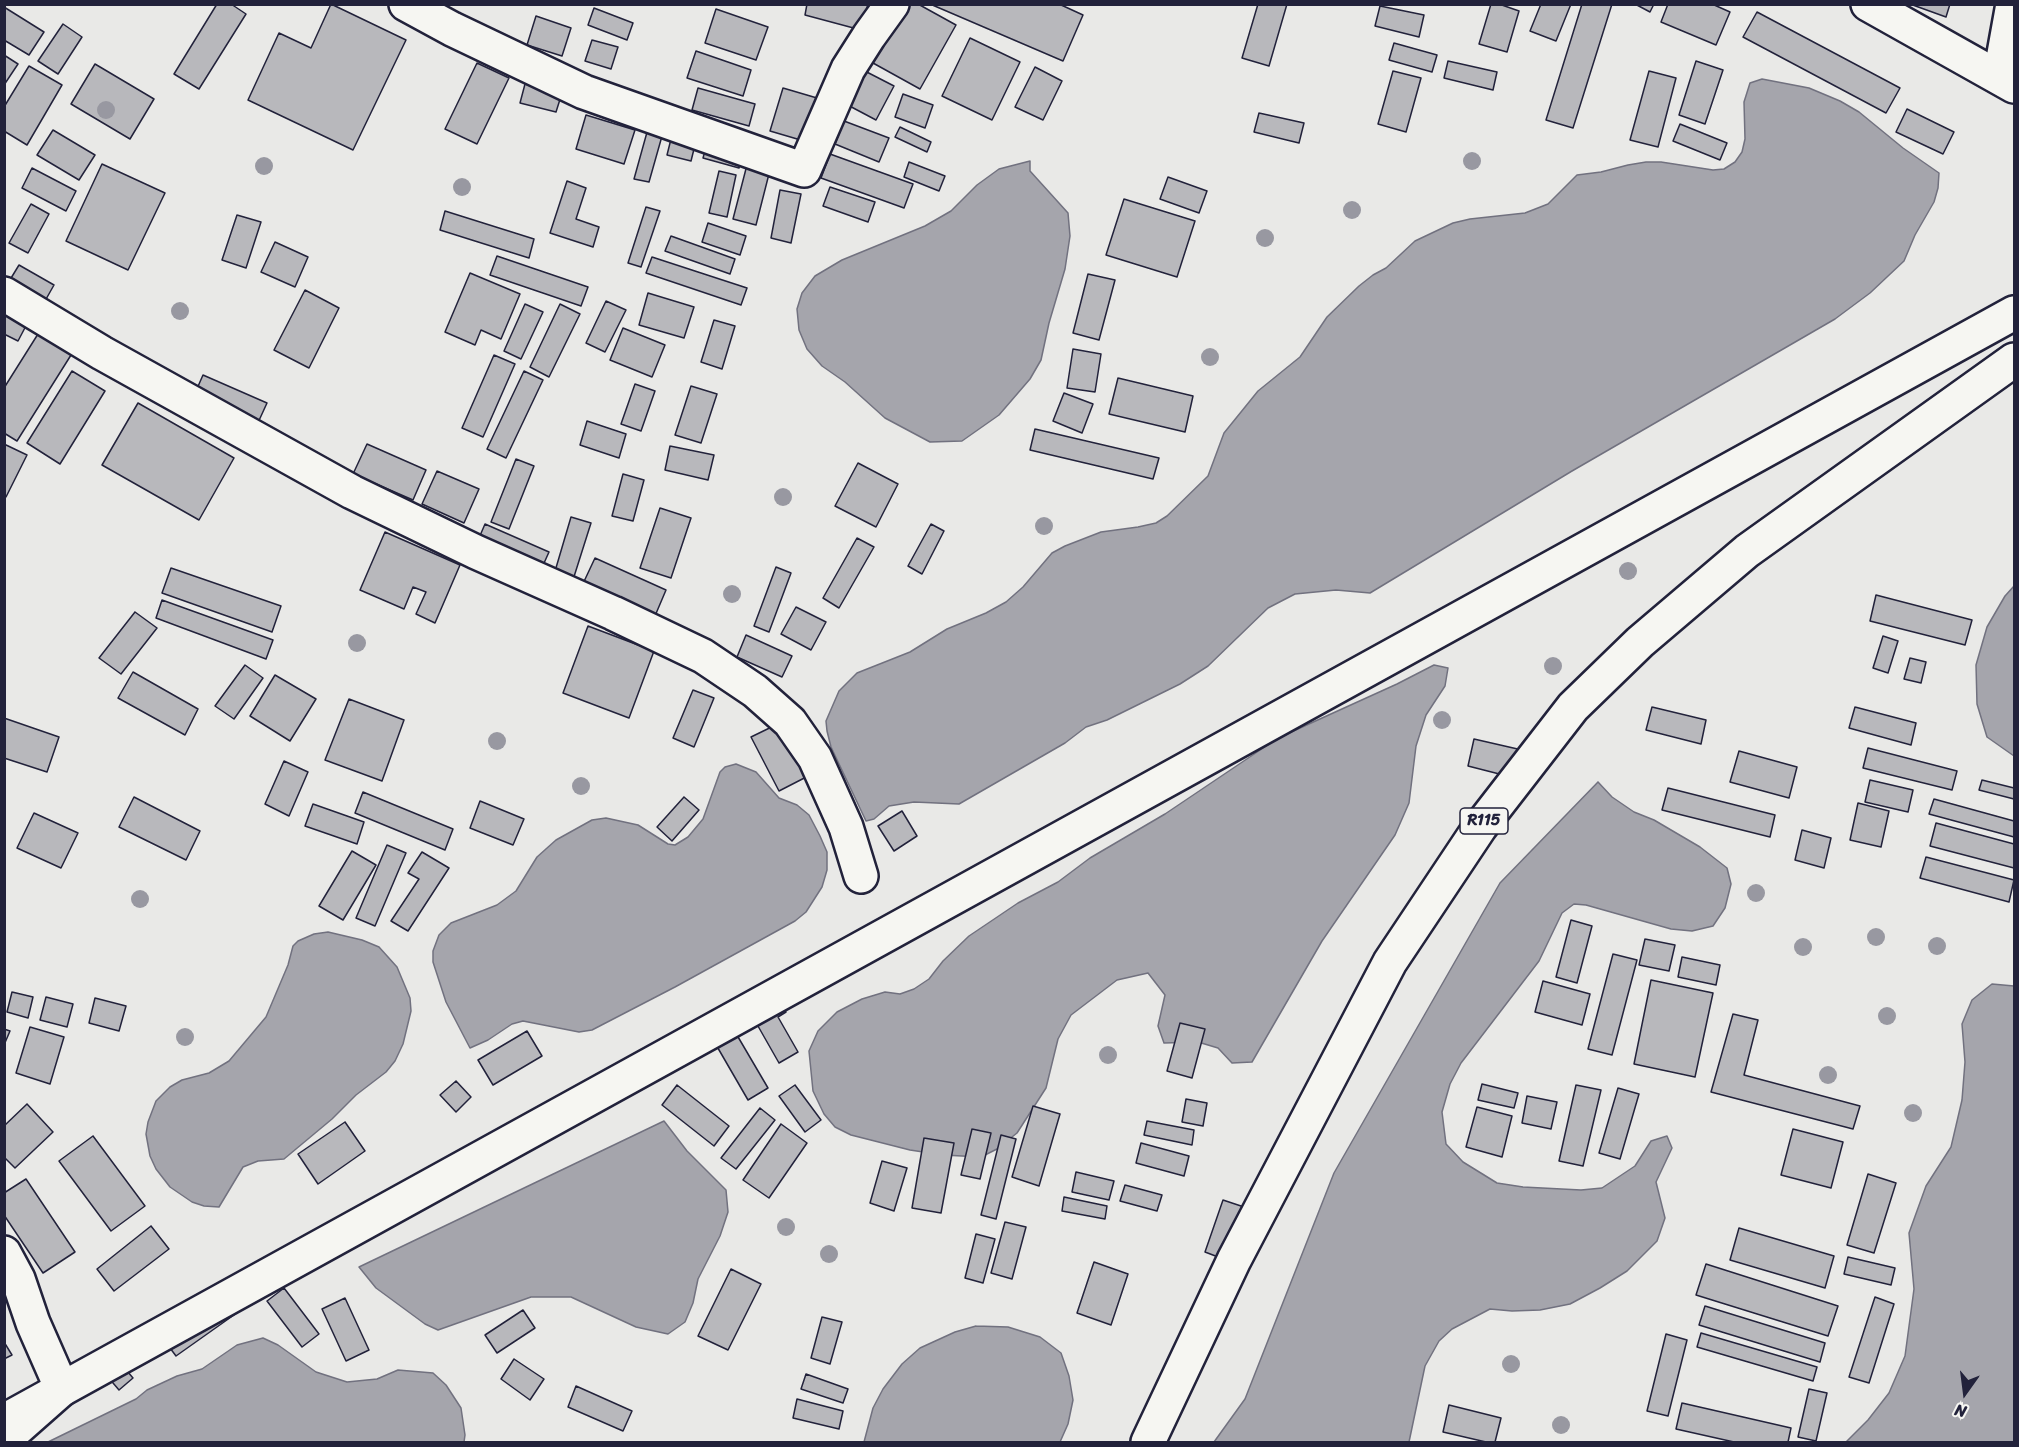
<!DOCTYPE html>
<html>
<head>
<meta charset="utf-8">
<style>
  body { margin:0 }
  #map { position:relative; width:2019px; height:1447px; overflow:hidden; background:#e9e9e7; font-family:Sriracha,sans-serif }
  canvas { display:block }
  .frame { position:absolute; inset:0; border:6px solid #22223b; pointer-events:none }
  .north { position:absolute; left:1935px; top:1363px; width:60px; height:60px; -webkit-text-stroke:4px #f6f6f2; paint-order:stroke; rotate:194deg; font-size:16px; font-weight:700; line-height:24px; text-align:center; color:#22223b }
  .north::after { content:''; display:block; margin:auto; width:21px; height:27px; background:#22223b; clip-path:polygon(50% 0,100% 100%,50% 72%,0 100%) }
</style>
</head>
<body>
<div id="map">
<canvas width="2019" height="1447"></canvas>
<div class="frame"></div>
<div class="north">N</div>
</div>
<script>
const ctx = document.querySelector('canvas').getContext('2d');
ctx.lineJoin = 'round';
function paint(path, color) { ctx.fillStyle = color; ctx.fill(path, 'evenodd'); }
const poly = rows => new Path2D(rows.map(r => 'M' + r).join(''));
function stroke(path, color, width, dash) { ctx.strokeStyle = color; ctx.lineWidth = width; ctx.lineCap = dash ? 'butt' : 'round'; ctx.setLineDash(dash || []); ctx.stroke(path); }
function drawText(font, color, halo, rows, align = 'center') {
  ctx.font = font + ' Sriracha,sans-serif'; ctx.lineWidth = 6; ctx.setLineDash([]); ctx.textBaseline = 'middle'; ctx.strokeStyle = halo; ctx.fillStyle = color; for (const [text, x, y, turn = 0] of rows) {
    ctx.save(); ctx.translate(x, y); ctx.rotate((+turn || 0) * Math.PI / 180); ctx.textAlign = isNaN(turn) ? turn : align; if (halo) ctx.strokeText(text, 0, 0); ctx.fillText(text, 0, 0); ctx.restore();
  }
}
const water = poly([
  [1762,79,1809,88,1840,101,1859,112,1903,148,1939,173,1938,188,1934,202,1915,235,1904,261,1870,293,1835,319,1572,471,1370,593,1336,590,1295,594,1268,608,1208,666,1180,684,1107,720,1086,727,1065,743,959,804,914,802,889,806,874,819,866,821,831,747,827,731,826,721,839,691,857,673,910,652,947,629,986,613,1006,602,1023,587,1052,553,1065,546,1101,532,1138,527,1156,523,1167,516,1208,476,1224,433,1258,391,1300,357,1327,317,1359,286,1373,275,1386,268,1415,241,1453,223,1470,219,1525,213,1548,204,1577,175,1601,172,1628,165,1646,162,1661,162,1713,170,1724,169,1735,162,1742,152,1745,139,1744,102,1750,83,1762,79],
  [1030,161,1030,171,1068,213,1070,236,1065,269,1049,323,1041,360,1030,379,999,415,962,441,930,442,885,418,845,382,822,366,807,349,799,330,797,309,802,293,815,276,842,260,925,226,951,211,977,185,999,169,1030,161],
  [2014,586,2014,756,1987,737,1977,704,1976,665,1987,627,2005,596,2014,586],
  [1434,665,1448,668,1445,686,1426,715,1416,746,1409,803,1395,835,1322,941,1252,1062,1232,1063,1218,1048,1198,1042,1164,1043,1158,1026,1165,995,1148,973,1117,980,1071,1015,1058,1039,1046,1088,1017,1133,997,1149,981,1157,943,1155,910,1150,851,1135,835,1127,824,1114,813,1091,809,1051,818,1031,837,1012,862,999,885,992,900,994,914,989,929,979,943,961,969,936,1018,903,1058,882,1090,858,1165,814,1278,738,1397,684,1434,665],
  [736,764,756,772,779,798,797,805,809,815,820,836,827,852,827,870,822,887,806,912,795,921,675,987,592,1030,579,1032,523,1021,512,1024,488,1040,470,1048,446,1002,433,962,433,951,439,935,451,923,497,905,516,891,537,857,556,840,592,820,606,818,638,825,668,844,675,845,688,837,703,819,720,772,725,767,736,764],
  [1598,782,1612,797,1634,812,1654,820,1700,847,1727,868,1731,884,1725,908,1713,926,1692,931,1671,929,1586,905,1574,904,1562,913,1539,961,1461,1063,1450,1084,1442,1112,1446,1144,1463,1162,1497,1183,1523,1187,1581,1190,1602,1188,1635,1166,1651,1141,1667,1136,1672,1148,1656,1182,1665,1218,1657,1241,1627,1271,1600,1288,1570,1304,1540,1310,1512,1311,1490,1309,1452,1329,1439,1341,1425,1366,1409,1442,1214,1442,1245,1399,1334,1173,1500,883,1598,782],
  [328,932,362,940,379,947,397,967,410,998,411,1011,403,1044,395,1061,386,1072,356,1095,332,1119,284,1159,258,1161,243,1167,219,1207,204,1206,192,1202,170,1187,156,1169,150,1156,146,1134,148,1122,156,1101,170,1087,182,1080,209,1073,229,1061,266,1017,288,965,293,946,298,941,314,934,328,932],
  [1992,984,2014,986,2014,1442,1846,1442,1868,1420,1889,1393,1905,1356,1914,1289,1909,1233,1926,1186,1951,1147,1962,1100,1965,1062,1962,1024,1972,1000,1992,984],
  [664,1121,687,1151,726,1190,728,1212,720,1236,698,1279,693,1303,685,1322,668,1334,636,1327,571,1297,531,1297,438,1330,425,1324,376,1288,359,1267,664,1121],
  [976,1326,1008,1327,1040,1337,1061,1353,1069,1376,1073,1400,1068,1424,1060,1442,864,1442,873,1408,883,1389,902,1364,920,1348,955,1332,976,1326],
  [263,1338,278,1345,316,1372,347,1382,377,1379,398,1370,433,1373,446,1385,461,1408,465,1435,464,1442,48,1442,136,1399,147,1390,177,1376,202,1369,237,1345,263,1338]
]);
paint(water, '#a5a5ac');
stroke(water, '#71717f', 1.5);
const building = poly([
  [217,4,231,4,246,14,199,89,174,74,217,4],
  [331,4,406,40,353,150,248,100,279,33,311,48,331,4],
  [807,4,868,4,861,30,805,15,807,4],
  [904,4,918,4,956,25,920,89,873,63,904,4],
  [930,4,1059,4,1083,15,1063,61,930,4],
  [1258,4,1287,4,1269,66,1242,58,1258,4],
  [1491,4,1499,4,1519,11,1507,52,1479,44,1491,4],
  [1541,4,1571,4,1556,41,1530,31,1541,4],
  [1582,4,1612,4,1573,128,1546,120,1582,4],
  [1635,4,1654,4,1650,12,1635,4],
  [1668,4,1712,4,1730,12,1716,45,1661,22,1668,4],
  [1910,4,1950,4,1946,17,1910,4],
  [1380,6,1424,15,1419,37,1375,26,1380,6],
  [4,7,44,32,29,55,4,40,4,7],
  [594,8,633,23,627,40,588,25,594,8],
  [716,9,768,27,756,60,705,43,716,9],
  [1757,12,1900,88,1886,113,1743,37,1757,12],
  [536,16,571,28,562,56,527,45,536,16],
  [63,24,82,37,58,74,38,61,63,24],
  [970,38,1020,62,992,120,942,96,970,38],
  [592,40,618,47,611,69,585,61,592,40],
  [1394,43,1437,55,1432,72,1389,60,1394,43],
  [696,51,751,70,743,96,687,78,696,51],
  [4,55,18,64,4,85,4,55],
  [1448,61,1497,72,1493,90,1444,78,1448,61],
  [1696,61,1723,70,1705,124,1679,115,1696,61],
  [477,63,509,78,477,144,445,129,477,63],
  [95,64,154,99,130,139,71,104,95,64],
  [29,66,62,85,27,145,4,131,4,107,29,66],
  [1035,67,1062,81,1043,120,1015,107,1035,67],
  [859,68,894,86,876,120,842,102,859,68],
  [1393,71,1421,78,1406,132,1378,124,1393,71],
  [1649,71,1676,78,1658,147,1630,140,1649,71],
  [525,84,562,93,556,112,520,103,525,84],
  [698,88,755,104,749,126,692,110,698,88],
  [783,88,817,98,804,141,770,131,783,88],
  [903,94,933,105,925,128,895,117,903,94],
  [1907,109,1954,132,1943,154,1896,132,1907,109],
  [1259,113,1304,123,1299,143,1254,132,1259,113],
  [586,115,635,130,624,164,576,149,586,115],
  [844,121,889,138,879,162,835,144,844,121],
  [1680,124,1727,143,1720,160,1673,141,1680,124],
  [649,125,664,129,649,182,634,179,649,125],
  [900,127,931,142,927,152,895,137,900,127],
  [53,130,95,155,79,180,37,155,53,130],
  [671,139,695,145,691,161,667,155,671,139],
  [707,144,743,154,739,168,703,158,707,144],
  [830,154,913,184,904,208,821,178,830,154],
  [748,161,771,166,756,225,733,219,748,161],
  [909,162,945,176,939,191,904,177,909,162],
  [102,164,165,193,128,270,66,241,102,164],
  [32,168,76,191,66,211,22,188,32,168],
  [719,171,736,175,727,217,709,213,719,171],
  [1168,177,1207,191,1199,213,1160,199,1168,177],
  [567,181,586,188,576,219,599,227,593,247,550,233,567,181],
  [830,187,875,202,868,222,823,206,830,187],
  [780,190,801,194,791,243,771,238,780,190],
  [1124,199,1195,221,1177,277,1106,255,1124,199],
  [31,204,49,214,28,253,9,243,31,204],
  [646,207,660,211,641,267,628,263,646,207],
  [445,211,534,239,529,258,440,230,445,211],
  [237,215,261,222,246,268,222,260,237,215],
  [708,223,746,236,740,255,702,242,708,223],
  [671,236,735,259,730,274,665,251,671,236],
  [275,242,308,257,295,287,261,272,275,242],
  [497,256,588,287,581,306,490,275,497,256],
  [652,257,747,288,741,305,646,273,652,257],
  [19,265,54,285,41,308,5,288,19,265],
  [470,273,520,294,501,339,481,330,475,345,445,332,470,273],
  [1088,274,1115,280,1099,340,1073,333,1088,274],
  [305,290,339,308,309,368,274,350,305,290],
  [648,293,694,307,684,338,639,325,648,293],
  [606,301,626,310,605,352,586,343,606,301],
  [525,304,543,312,521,359,504,351,525,304],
  [560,304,580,314,549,377,530,367,560,304],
  [55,307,88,328,17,441,4,433,4,388,55,307],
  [4,309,28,322,18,341,4,334,4,309],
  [714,320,735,326,722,369,701,362,714,320],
  [623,328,665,345,652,377,610,360,623,328],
  [1073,349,1101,354,1095,392,1067,388,1073,349],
  [494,355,515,364,483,437,462,428,494,355],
  [72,371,105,391,60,464,27,443,72,371],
  [524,371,543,380,506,458,487,449,524,371],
  [203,375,267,403,256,427,192,400,203,375],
  [1118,378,1193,396,1185,432,1109,414,1118,378],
  [635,384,655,391,641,431,621,424,635,384],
  [691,386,717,394,701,443,675,435,691,386],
  [1064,393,1093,404,1082,433,1053,421,1064,393],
  [138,403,234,458,199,520,102,465,138,403],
  [587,421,626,434,619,458,580,445,587,421],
  [1035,429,1159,458,1153,479,1030,450,1035,429],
  [4,444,27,455,6,497,4,496,4,444],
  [367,444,426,470,413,500,353,474,367,444],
  [670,446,714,455,708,480,665,470,670,446],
  [516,459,534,466,509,529,491,522,516,459],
  [858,463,898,484,876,527,835,506,858,463],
  [437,471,479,489,464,523,422,504,437,471],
  [623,474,644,480,633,521,612,516,623,474],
  [660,508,691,518,671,578,640,568,660,508],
  [571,517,591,523,572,583,553,578,571,517],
  [485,524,549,552,540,572,476,545,485,524],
  [931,524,944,531,922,574,908,566,931,524],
  [385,532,460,565,435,623,416,614,426,592,413,587,404,609,360,590,385,532],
  [857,538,874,547,839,608,823,598,857,538],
  [595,558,666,590,652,623,580,590,595,558],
  [776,567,791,573,769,632,754,626,776,567],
  [171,568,281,606,272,632,162,593,171,568],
  [1876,595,1972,620,1965,645,1870,621,1876,595],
  [162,600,273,640,266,659,156,618,162,600],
  [796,607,826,622,811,650,781,634,796,607],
  [135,612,157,628,121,674,99,658,135,612],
  [588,626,654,651,629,718,563,693,588,626],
  [746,635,792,656,782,677,737,657,746,635],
  [1883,636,1898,641,1888,673,1873,668,1883,636],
  [1910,658,1926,662,1921,683,1904,679,1910,658],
  [245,665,263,678,234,719,215,706,245,665],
  [133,672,198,709,185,735,118,698,133,672],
  [275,675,316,699,290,741,250,716,275,675],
  [693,690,714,698,694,747,673,738,693,690],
  [349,699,404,720,382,781,325,760,349,699],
  [1652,707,1706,720,1701,744,1646,730,1652,707],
  [1855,707,1916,723,1911,745,1849,728,1855,707],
  [4,718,59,737,47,772,4,758,4,718],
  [788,719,816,772,779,791,751,737,788,719],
  [1474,739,1522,750,1515,778,1468,766,1474,739],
  [1868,748,1957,771,1952,790,1863,768,1868,748],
  [1739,751,1797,767,1789,798,1730,782,1739,751],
  [284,761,308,772,289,816,265,804,284,761],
  [1870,780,1913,790,1908,812,1865,802,1870,780],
  [1982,780,2014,788,2014,799,1979,790,1982,780],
  [1668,788,1775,815,1770,837,1662,810,1668,788],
  [363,792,453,829,445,850,355,813,363,792],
  [134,797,200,831,186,860,119,827,134,797],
  [684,797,699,810,672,841,657,827,684,797],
  [1934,799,2014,821,2014,837,1929,814,1934,799],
  [480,801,524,819,513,845,470,828,480,801],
  [1858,803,1889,811,1881,847,1850,840,1858,803],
  [313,804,364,822,357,844,305,826,313,804],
  [902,811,917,836,894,851,878,826,902,811],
  [34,813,78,833,61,868,17,848,34,813],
  [1936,823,2014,844,2014,868,1930,846,1936,823],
  [1802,830,1831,838,1824,868,1795,860,1802,830],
  [387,845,406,853,375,926,356,918,387,845],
  [352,851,376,865,343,920,319,906,352,851],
  [422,852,449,868,408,931,391,921,419,879,408,873,422,852],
  [1926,857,2014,880,2009,902,1920,878,1926,857],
  [1571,920,1592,926,1577,983,1556,977,1571,920],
  [1645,939,1675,945,1669,971,1639,965,1645,939],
  [1613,954,1637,960,1612,1055,1588,1049,1613,954],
  [1682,957,1720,965,1716,985,1678,977,1682,957],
  [1651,980,1713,993,1695,1077,1634,1064,1651,980],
  [1543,981,1590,994,1582,1025,1535,1012,1543,981],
  [774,990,786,1012,778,1017,798,1052,779,1063,746,1005,774,990],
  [12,992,33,997,28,1018,7,1012,12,992],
  [46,997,73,1004,67,1027,40,1020,46,997],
  [95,998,126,1006,119,1031,89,1023,95,998],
  [724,1013,768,1088,748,1100,704,1024,724,1013],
  [1733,1014,1758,1020,1744,1075,1860,1106,1853,1129,1711,1092,1733,1014],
  [1180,1023,1205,1029,1192,1078,1167,1071,1180,1023],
  [30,1027,64,1037,50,1084,16,1073,30,1027],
  [4,1029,10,1031,4,1045,4,1029],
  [527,1031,542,1056,493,1085,478,1060,527,1031],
  [456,1081,471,1097,456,1112,440,1095,456,1081],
  [1482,1084,1518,1093,1514,1108,1478,1100,1482,1084],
  [677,1085,729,1126,714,1146,662,1105,677,1085],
  [795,1085,821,1120,805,1132,779,1096,795,1085],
  [1576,1085,1601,1090,1583,1166,1559,1161,1576,1085],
  [1618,1088,1639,1094,1620,1159,1599,1153,1618,1088],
  [1527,1096,1557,1102,1551,1129,1522,1123,1527,1096],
  [1186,1099,1207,1103,1203,1126,1182,1122,1186,1099],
  [27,1104,53,1132,15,1168,4,1157,4,1126,27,1104],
  [1033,1106,1060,1114,1039,1186,1012,1177,1033,1106],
  [1477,1107,1512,1116,1502,1157,1466,1147,1477,1107],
  [760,1108,775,1120,736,1169,721,1158,760,1108],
  [1147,1121,1194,1130,1192,1145,1144,1135,1147,1121],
  [345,1122,365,1151,318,1184,298,1154,345,1122],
  [781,1124,807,1143,769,1198,743,1180,781,1124],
  [972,1129,991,1133,980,1179,961,1175,972,1129],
  [1793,1129,1843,1142,1831,1188,1781,1175,1793,1129],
  [1001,1135,1016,1139,996,1219,981,1215,1001,1135],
  [93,1136,145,1206,111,1231,59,1161,93,1136],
  [924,1138,954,1143,941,1213,912,1208,924,1138],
  [1141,1143,1189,1156,1184,1176,1136,1163,1141,1143],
  [882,1161,907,1168,894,1211,870,1203,882,1161],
  [1076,1172,1114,1181,1109,1200,1072,1192,1076,1172],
  [1868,1174,1896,1183,1874,1253,1847,1245,1868,1174],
  [26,1179,75,1252,43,1273,4,1215,4,1193,26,1179],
  [1125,1185,1162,1195,1157,1211,1120,1201,1125,1185],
  [1064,1197,1107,1206,1105,1219,1062,1211,1064,1197],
  [1223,1200,1244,1207,1226,1260,1205,1252,1223,1200],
  [1005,1222,1026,1227,1012,1279,991,1273,1005,1222],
  [151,1226,169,1249,114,1291,97,1269,151,1226],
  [1739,1228,1834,1256,1825,1288,1730,1260,1739,1228],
  [976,1234,995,1239,983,1283,965,1278,976,1234],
  [1848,1257,1895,1268,1891,1285,1844,1274,1848,1257],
  [1094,1262,1128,1274,1111,1325,1077,1313,1094,1262],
  [1706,1264,1838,1306,1828,1336,1696,1295,1706,1264],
  [731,1269,761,1284,728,1350,698,1336,731,1269],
  [223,1286,241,1310,176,1356,158,1332,223,1286],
  [284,1288,319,1334,302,1347,267,1301,284,1288],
  [1875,1297,1894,1304,1869,1383,1849,1377,1875,1297],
  [345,1298,369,1350,346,1361,322,1309,345,1298],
  [1705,1306,1825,1343,1820,1362,1699,1325,1705,1306],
  [523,1310,535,1328,497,1353,485,1335,523,1310],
  [822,1317,842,1322,830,1364,811,1358,822,1317],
  [1701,1333,1817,1367,1813,1381,1697,1347,1701,1333],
  [1666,1334,1687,1340,1668,1416,1647,1411,1666,1334],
  [4,1342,12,1355,4,1359,4,1342],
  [111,1352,133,1378,119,1390,96,1363,111,1352],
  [514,1359,544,1379,530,1400,501,1379,514,1359],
  [806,1374,848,1389,843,1403,801,1389,806,1374],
  [576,1386,632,1411,623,1431,568,1407,576,1386],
  [1809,1389,1827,1393,1816,1441,1798,1437,1809,1389],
  [797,1399,843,1411,839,1429,793,1418,797,1399],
  [1682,1403,1791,1428,1788,1442,1734,1442,1676,1429,1682,1403],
  [1449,1405,1501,1418,1495,1442,1486,1442,1443,1432,1449,1405]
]);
paint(building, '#b8b8bc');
stroke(building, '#22223b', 1.5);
const street = poly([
  [406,4,452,29,584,92,804,170,848,69,869,36,892,4],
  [2000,76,2013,4],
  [4,294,102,353,352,492,476,552,613,613,703,656,755,691,790,722,815,758,846,827,861,876],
  [4,1253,18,1279,33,1323,62,1389,11,1434,10,1442]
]);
const secondary = poly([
  [1868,4,2014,86],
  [4,1421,2014,313]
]);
const primary = poly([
  [1148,1442,1234,1260,1390,962,1480,827,1573,707,1640,642,1747,551,2014,360]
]);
stroke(street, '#22223b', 38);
stroke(secondary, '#22223b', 38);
stroke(primary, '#22223b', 38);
stroke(street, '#f6f6f2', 33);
stroke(secondary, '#f6f6f2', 33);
stroke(primary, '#f6f6f2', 33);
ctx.fillStyle = '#9898a1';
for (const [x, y] of [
  [106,110],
  [1472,161],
  [264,166],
  [462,187],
  [1352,210],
  [1265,238],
  [180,311],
  [1210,357],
  [783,497],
  [1044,526],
  [1628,571],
  [732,594],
  [357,643],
  [1553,666],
  [1442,720],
  [497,741],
  [581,786],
  [1756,893],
  [140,899],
  [1876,937],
  [1937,946],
  [1803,947],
  [1887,1016],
  [185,1037],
  [1108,1055],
  [1828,1075],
  [1913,1113],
  [786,1227],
  [829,1254],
  [1511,1364],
  [1561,1425]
]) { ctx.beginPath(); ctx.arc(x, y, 9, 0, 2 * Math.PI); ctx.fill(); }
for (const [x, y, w] of [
  [1484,821,48]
]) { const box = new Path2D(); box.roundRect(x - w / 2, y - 13, w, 26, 4.5); ctx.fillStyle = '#f6f6f2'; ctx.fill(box); stroke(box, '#22223b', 1.5); }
drawText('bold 16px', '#22223b', null, [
  ["R115",1484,821]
]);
</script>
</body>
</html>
